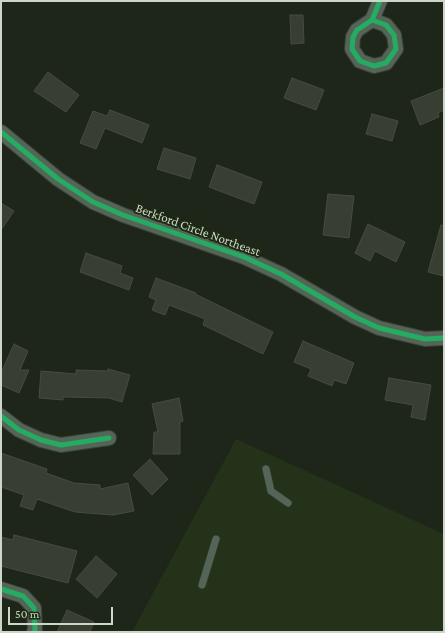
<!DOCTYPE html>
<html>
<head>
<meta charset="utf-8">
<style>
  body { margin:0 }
  #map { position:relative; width:445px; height:633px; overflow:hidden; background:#1e2519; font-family:"Crimson Pro",serif }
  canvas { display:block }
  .frame { position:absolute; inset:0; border:2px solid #cdd6c8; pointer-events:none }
  .scale { position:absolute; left:8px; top:607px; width:105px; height:18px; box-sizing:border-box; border:2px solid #cdd6c8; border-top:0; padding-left:5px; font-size:12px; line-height:14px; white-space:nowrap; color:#cdd6c8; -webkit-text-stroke:3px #1d2a14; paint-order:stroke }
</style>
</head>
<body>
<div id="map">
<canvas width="445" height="633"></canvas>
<div class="frame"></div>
<div class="scale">50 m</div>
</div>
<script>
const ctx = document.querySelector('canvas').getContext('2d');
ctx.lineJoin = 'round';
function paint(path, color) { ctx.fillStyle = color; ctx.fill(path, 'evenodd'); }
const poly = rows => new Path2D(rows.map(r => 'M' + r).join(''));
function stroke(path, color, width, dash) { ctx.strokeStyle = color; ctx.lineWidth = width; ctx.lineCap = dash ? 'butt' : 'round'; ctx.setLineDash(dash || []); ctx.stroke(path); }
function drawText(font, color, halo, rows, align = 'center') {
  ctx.font = font + ' "Crimson Pro",serif'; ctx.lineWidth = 4; ctx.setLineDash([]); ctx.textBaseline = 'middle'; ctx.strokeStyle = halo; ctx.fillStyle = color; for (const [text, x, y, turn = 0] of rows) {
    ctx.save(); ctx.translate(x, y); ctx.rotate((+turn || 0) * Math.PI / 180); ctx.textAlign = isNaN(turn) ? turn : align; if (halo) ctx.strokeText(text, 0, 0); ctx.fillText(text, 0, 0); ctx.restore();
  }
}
paint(poly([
  [236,439,444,534,444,632,132,632]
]), '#233218');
const building = poly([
  [290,15,303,15,304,43,291,44,290,15],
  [48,72,79,95,66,112,34,91,48,72],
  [292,78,324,90,316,110,284,98,292,78],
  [444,88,444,110,438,113,439,117,420,125,411,101,444,88],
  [110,110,149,125,142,143,105,128,96,149,80,143,93,111,107,116,110,110],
  [372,114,398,121,392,141,366,134,372,114],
  [164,148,196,158,190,179,157,169,164,148],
  [217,165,262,182,254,204,209,187,217,165],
  [328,194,354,196,349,238,323,235,328,194],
  [1,203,14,211,1,230,1,203],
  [368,224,405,242,396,262,375,251,370,261,355,253,368,224],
  [441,225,444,226,444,276,428,272,441,225],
  [86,253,122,266,120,273,133,278,129,290,80,272,86,253],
  [156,278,196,293,195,294,273,332,263,354,203,325,205,319,169,305,165,315,152,310,156,300,149,297,156,278],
  [303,341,354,363,346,384,334,380,332,386,308,376,311,369,294,362,303,341],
  [14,344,28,351,20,370,29,370,19,393,1,385,1,373,14,344],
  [108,369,130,375,122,402,109,398,63,397,63,400,39,398,41,371,76,374,76,370,107,371,108,369],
  [389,378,431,385,425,420,411,417,413,405,385,400,389,378],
  [179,398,183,421,180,422,180,454,153,454,154,432,158,432,152,404,179,398],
  [1,453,47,469,46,473,74,483,100,485,100,489,128,483,134,511,113,515,75,512,37,499,33,510,20,506,24,495,1,487,1,453],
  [150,459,168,479,152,495,133,475,150,459],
  [14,535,77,551,68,583,1,566,1,537,13,540,14,535],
  [96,556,117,574,97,598,76,579,96,556],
  [67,610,94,622,90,632,57,632,67,610]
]);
paint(building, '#393e33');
stroke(building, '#474b40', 1);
const service = poly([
  [266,469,271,491,288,503],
  [202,585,216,539]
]);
const minor = poly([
  [372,20,386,25,394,35,396,49,386,63,374,66,360,61,352,49,353,37,357,30,372,20,380,1],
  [1,132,58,179,93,202,123,215,244,257,281,274,355,317,379,328,425,339,444,338],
  [1,416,19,430,41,440,61,445,109,438],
  [1,589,23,596,34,608,35,630,34,632]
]);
stroke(service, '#3a4036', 8);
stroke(minor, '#3a4036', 16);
stroke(service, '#546558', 7);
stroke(minor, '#546558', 14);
stroke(poly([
  [372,20,386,25,394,35,396,49,386,63,374,66,360,61,352,49,353,37,357,30,372,20,380,1],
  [1,132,58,179,93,202,123,215,244,257,281,274,355,317,379,328,425,339,444,338],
  [1,416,19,430,41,440,61,445,109,438],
  [1,589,23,596,34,608,35,630,34,632]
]), '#26ab63', 5);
drawText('13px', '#cdd6c8', '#1d2a14', [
  ["Berkford Circle Northeast",198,230,20]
]);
</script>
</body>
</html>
